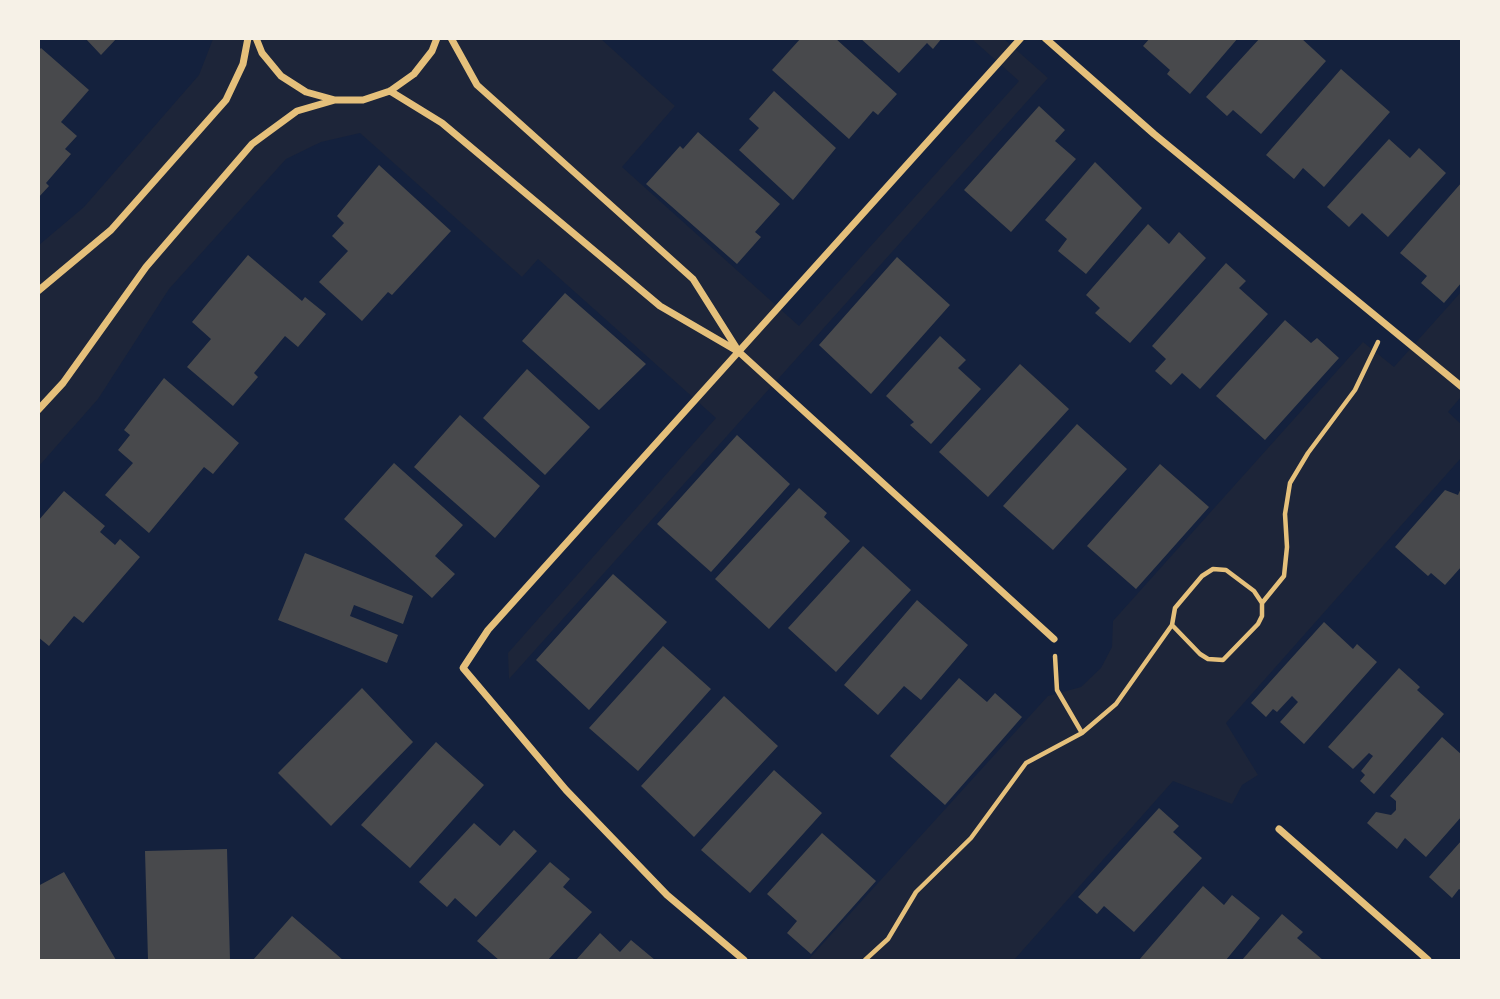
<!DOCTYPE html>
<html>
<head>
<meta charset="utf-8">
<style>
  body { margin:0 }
  #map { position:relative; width:1500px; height:999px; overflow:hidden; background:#14213d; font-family:Poppins,sans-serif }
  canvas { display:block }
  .frame { position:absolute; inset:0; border:40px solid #f6f1e7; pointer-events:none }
</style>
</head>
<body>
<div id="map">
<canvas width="1500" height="999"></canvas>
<div class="frame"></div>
</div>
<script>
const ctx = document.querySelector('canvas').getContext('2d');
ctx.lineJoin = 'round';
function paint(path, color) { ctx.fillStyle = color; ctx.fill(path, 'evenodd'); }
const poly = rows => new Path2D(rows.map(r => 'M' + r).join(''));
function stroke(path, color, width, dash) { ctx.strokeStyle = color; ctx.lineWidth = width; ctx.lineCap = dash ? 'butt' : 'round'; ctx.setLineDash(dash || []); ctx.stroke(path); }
paint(poly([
  [213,39,601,39,675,106,622,167,799,326,1019,81,972,39,1004,39,1048,78,509,679,508,653,716,418,538,259,522,277,360,133,321,142,286,159,169,289,98,399,39,466,39,245,84,207,199,75],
  [1461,292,1461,397,1448,412,1461,424,1461,458,1226,723,1258,775,1242,785,1232,804,1173,781,1014,960,808,960,1048,696,1081,687,1101,668,1112,647,1113,621,1363,342,1394,367]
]), '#1d2539');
paint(poly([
  [85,38,117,38,101,55],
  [801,38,835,38,897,94,878,115,873,111,849,139,772,70],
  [860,38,942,38,933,49,927,43,899,73],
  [1150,38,1238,38,1190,94,1167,74,1170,70,1143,46],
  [1260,38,1301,38,1326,61,1261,134,1233,110,1227,116,1206,97],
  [41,48,89,90,61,122,77,136,65,149,71,154,46,183,49,186,38,198,38,51],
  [1341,69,1390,112,1324,187,1303,168,1294,179,1266,155],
  [774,91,836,148,793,200,739,150,759,128,749,119],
  [1039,106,1065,130,1055,141,1076,159,1011,232,964,190],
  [698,132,780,204,755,232,761,237,737,264,646,184,680,146,683,149],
  [1389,139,1410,158,1419,148,1446,173,1388,237,1362,213,1349,227,1327,207],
  [1095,162,1142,208,1086,274,1058,251,1067,239,1045,220],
  [379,165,451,231,392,295,388,292,362,321,319,282,348,251,332,236,344,223,337,216],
  [1462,182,1462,282,1444,303,1421,283,1427,276,1400,253],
  [1148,224,1169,244,1179,232,1206,258,1130,343,1095,313,1100,308,1086,295],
  [248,255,302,301,305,297,326,314,298,347,285,336,254,373,258,377,233,406,187,367,211,339,192,322],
  [897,257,950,305,871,394,819,345],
  [1226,263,1246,281,1239,288,1268,314,1200,389,1182,373,1171,385,1155,371,1166,359,1152,346],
  [565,293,646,364,599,410,522,341],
  [1285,320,1311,343,1317,338,1339,358,1265,440,1216,396],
  [940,336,966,360,958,368,981,389,931,444,910,425,914,422,886,396],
  [1020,364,1069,409,988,497,939,452],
  [527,369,590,427,545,475,483,418],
  [164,378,239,443,213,474,204,467,149,533,105,495,133,463,118,450,130,435,124,430],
  [460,415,540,486,495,538,414,467],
  [1077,424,1127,469,1053,550,1003,506],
  [737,435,790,484,711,572,657,524],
  [394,463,463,525,435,556,455,574,432,598,344,519],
  [1160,464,1209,507,1136,589,1087,546],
  [1462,486,1462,566,1445,585,1431,573,1428,576,1395,547,1445,490,1458,495],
  [799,488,827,513,824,517,850,541,769,629,715,579],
  [64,491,105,526,100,532,115,545,120,539,140,557,83,623,74,616,49,646,38,637,38,521],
  [863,546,911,590,836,672,788,628],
  [305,553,413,596,403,624,354,605,350,616,398,635,387,663,278,620],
  [613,574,667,622,589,710,536,660],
  [917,600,968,645,921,700,904,686,878,715,844,685],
  [1324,622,1353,649,1357,644,1377,662,1304,744,1280,722,1298,702,1292,696,1277,712,1273,709,1266,717,1251,703],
  [663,646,711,689,638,771,589,728],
  [1399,668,1420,687,1417,690,1444,714,1374,794,1360,781,1365,775,1361,771,1373,756,1369,753,1353,769,1328,747],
  [959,678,987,702,995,693,1022,717,945,805,890,756],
  [362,688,413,742,331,826,278,773],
  [724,696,778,746,694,837,641,786],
  [1442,737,1462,755,1462,816,1426,857,1405,838,1397,849,1367,823,1376,812,1391,815,1396,810,1396,801,1390,796],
  [436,742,484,785,410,868,361,825],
  [774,770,822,813,750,893,701,850],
  [1159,808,1179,826,1173,832,1202,858,1134,932,1104,906,1097,914,1078,897],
  [474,823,500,846,514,830,537,851,476,917,455,898,447,907,419,882],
  [822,833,876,881,811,954,787,933,797,921,767,894],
  [1462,840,1462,891,1459,889,1452,898,1429,877],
  [227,849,230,960,148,960,145,851],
  [550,862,570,879,563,887,592,912,548,960,499,960,477,941],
  [64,872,116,960,38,960,38,886],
  [1203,886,1224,905,1232,895,1260,918,1245,937,1226,960,1139,960],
  [1282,914,1303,932,1297,938,1323,960,1242,960],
  [292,916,343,960,253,960],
  [600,933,620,952,631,940,655,960,576,960]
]), '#48494c');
stroke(poly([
  [1262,603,1284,576,1287,547,1285,514,1290,483,1308,453,1355,390,1378,342],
  [1055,656,1057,690,1082,733],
  [865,960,888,939,916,892,971,838,1026,763,1082,733,1116,704,1172,625,1175,608,1202,576,1213,569,1226,570,1254,591,1262,603,1262,616,1258,624,1223,660,1208,659,1200,654,1172,625]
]), '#e5c07b', 4.5);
stroke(poly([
  [256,38,262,53,281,76,306,92,335,100,363,100,390,91,414,74,432,51,437,38],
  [451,38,477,85,693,279,739,352],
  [1045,38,1154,134,1462,387],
  [390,91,442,123,660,306,739,352,1054,639],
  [38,291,111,230,226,100,243,64,248,38],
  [38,410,63,383,146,267,252,144,297,111,335,100],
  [1279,829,1428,960],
  [744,960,667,895,566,790,463,668,488,630,1021,38]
]), '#e5c07b', 7);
</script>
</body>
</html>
